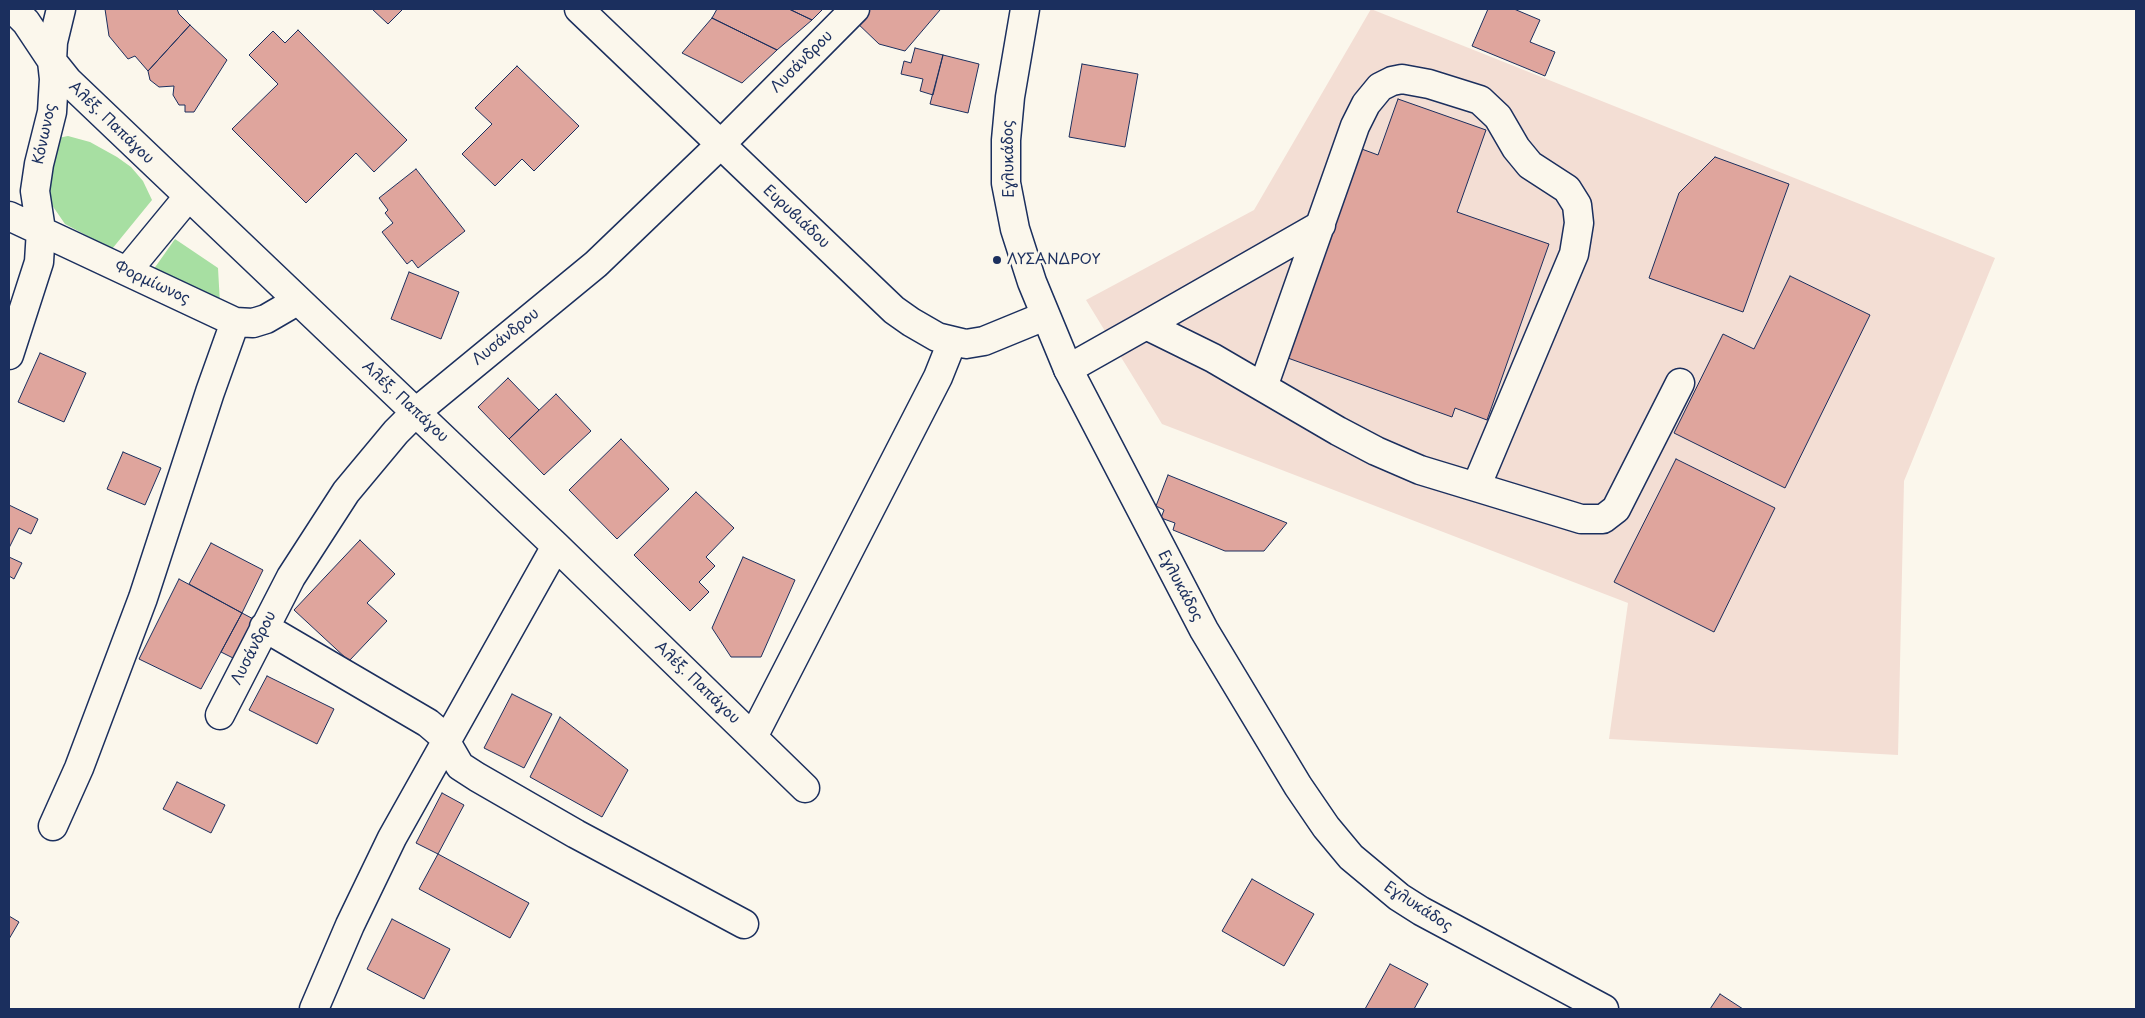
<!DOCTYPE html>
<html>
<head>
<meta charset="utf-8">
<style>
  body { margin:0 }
  #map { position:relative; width:2145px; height:1018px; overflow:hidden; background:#fbf7ec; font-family:"Playpen Sans",sans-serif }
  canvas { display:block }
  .frame { position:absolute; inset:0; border:10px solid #1b2f5e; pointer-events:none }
</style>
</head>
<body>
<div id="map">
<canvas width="2145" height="1018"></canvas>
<div class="frame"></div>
</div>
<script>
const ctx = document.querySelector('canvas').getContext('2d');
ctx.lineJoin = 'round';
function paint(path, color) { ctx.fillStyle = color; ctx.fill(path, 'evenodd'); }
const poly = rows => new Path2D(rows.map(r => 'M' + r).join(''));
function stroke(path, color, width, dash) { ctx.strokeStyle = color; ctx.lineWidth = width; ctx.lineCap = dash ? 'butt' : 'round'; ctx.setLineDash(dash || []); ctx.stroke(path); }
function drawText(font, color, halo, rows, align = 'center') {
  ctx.font = font + ' "Playpen Sans",sans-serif'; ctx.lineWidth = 5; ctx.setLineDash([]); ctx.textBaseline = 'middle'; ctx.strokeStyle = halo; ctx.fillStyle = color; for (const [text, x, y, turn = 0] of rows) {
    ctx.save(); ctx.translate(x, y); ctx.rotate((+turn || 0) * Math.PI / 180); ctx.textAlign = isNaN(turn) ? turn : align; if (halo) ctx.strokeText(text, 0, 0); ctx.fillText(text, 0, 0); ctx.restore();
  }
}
paint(poly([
  [1371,9,1995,258,1904,481,1898,755,1609,739,1628,603,1162,424,1086,300,1254,210]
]), '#f3ded4');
paint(poly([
  [68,136,90,142,117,157,131,167,143,181,152,200,112,249,65,224,45,195,58,138],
  [175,239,218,268,220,304,151,273]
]), '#a7dfa2');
const building = poly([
  [105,9,177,9,179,14,190,25,148,71,135,56,128,59,109,36,105,9],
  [372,9,403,9,388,24,372,9],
  [717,9,789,9,812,20,777,50,712,18,717,9],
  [789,9,823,9,812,20,789,9],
  [865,9,940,9,940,10,905,51,879,44,854,20,865,9],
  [1488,9,1514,9,1540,20,1530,42,1555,52,1545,76,1472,46,1488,9],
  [712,18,777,50,742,83,682,53,712,18],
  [190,25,227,60,194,112,185,112,185,105,179,105,173,95,174,86,159,87,150,80,148,71,190,25],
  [298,30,407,140,374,172,356,153,306,203,232,129,278,84,249,55,273,31,285,43,298,30],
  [915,48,943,55,933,95,920,91,923,79,901,74,904,61,911,63,915,48],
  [943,55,979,64,968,113,930,104,943,55],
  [1082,64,1138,74,1125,147,1069,137,1082,64],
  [517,66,579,126,534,171,522,159,495,186,462,154,492,124,475,108,517,66],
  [1398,99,1486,130,1457,212,1549,244,1487,420,1455,408,1452,417,1285,357,1359,148,1378,155,1398,99],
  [1715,157,1789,184,1743,312,1649,278,1679,193,1715,157],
  [416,169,465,231,418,268,412,260,407,264,382,232,393,223,385,213,388,210,379,198,416,169],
  [409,272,459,292,441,339,391,319,409,272],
  [1790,276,1870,315,1785,488,1674,433,1723,334,1754,349,1790,276],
  [40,353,86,373,64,422,18,402,40,353],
  [508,378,539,410,509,439,478,407,508,378],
  [556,394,591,431,544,475,509,439,556,394],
  [621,439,669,489,617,539,569,490,621,439],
  [123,452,161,468,145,505,107,489,123,452],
  [1676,459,1775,508,1714,632,1614,582,1676,459],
  [1168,475,1287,523,1264,551,1225,551,1173,530,1175,523,1161,518,1164,510,1156,506,1168,475],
  [696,492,734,528,706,557,715,566,699,582,709,592,690,611,634,555,696,492],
  [9,505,38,519,31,534,19,528,9,548,9,505],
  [360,540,395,574,367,603,387,621,349,661,294,610,360,540],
  [211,543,263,570,242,613,189,584,211,543],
  [9,557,22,563,14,579,9,576,9,557],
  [743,557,795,580,761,657,731,657,712,628,743,557],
  [179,579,242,613,201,689,139,659,179,579],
  [242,613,259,622,239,661,221,652,242,613],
  [267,676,334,709,317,744,249,710,267,676],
  [512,694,552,714,524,768,484,748,512,694],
  [560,717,628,770,602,817,530,777,560,717],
  [177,782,225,805,211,833,163,809,177,782],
  [442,793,464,805,438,854,416,843,442,793],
  [438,854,529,903,510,938,419,889,438,854],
  [1252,879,1314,914,1284,966,1222,931,1252,879],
  [9,916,19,922,9,939,9,916],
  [392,919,450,949,424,999,367,969,392,919],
  [1390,964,1428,984,1414,1009,1365,1009,1390,964],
  [1720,994,1743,1009,1710,1009,1720,994]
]);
paint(building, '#dfa59d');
stroke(building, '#1b2f5e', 1);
const minor = poly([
  [13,9,26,22,52,61,68,81,556,546,805,788],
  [579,9,894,310,911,322,937,337,966,344,984,341,1045,316],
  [9,216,235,322,253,323,266,319,297,301],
  [127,271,188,197],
  [1146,325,1321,225],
  [9,355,39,262,41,230,35,191,39,164,52,112,54,79,52,61,53,42,61,9],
  [1068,369,1146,325,1213,358,1338,431,1376,451,1420,470,1476,487,1574,254,1579,223,1577,205,1567,189,1530,165,1516,148,1498,117,1480,100,1429,84,1402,79,1392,81,1380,87,1366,104,1355,126,1263,387],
  [1476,487,1581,519,1603,519,1616,509,1680,383],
  [264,627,428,723,442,735,460,766,477,777,576,834,744,924],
  [220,715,291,577,346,492,396,432,416,412,596,264,720,145,855,9],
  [753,737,938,377,952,342],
  [53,826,79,768,143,598,210,392,235,322],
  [314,1009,350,925,392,838,556,546]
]);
const major = poly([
  [1025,9,1010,97,1006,140,1006,183,1015,229,1032,282,1068,369,1204,630,1298,786,1326,827,1351,857,1399,897,1421,911,1604,1009]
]);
stroke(minor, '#1b2f5e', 31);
stroke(major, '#1b2f5e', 31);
stroke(minor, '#fbf7ec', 28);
stroke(major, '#fbf7ec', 28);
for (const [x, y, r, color] of [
  [997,260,5,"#1b2f5e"]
]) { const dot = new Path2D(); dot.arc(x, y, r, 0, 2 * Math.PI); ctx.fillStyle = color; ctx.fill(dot); stroke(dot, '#fbf7ec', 2); }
drawText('15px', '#1b2f5e', '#fbf7ec', [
  ["Λυσάνδρου",802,62,-45],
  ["Αλέξ. Παπάγου",111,123,44],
  ["Κόνωνος",45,134,-78],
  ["Εγλυκάδος",1009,159,-91],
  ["Ευρυβιάδου",796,217,43],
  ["Φορμίωνος",152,283,25],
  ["Λυσάνδρου",506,337,-39],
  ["Αλέξ. Παπάγου",405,402,43],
  ["Εγλυκάδος",1180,586,62],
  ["Λυσάνδρου",254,648,-63],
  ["Αλέξ. Παπάγου",697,683,44],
  ["Εγλυκάδος",1418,907,33]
]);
drawText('15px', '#1b2f5e', '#fbf7ec', [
  ["ΛΥΣΑΝΔΡΟΥ",1007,260]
], 'left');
</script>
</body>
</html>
